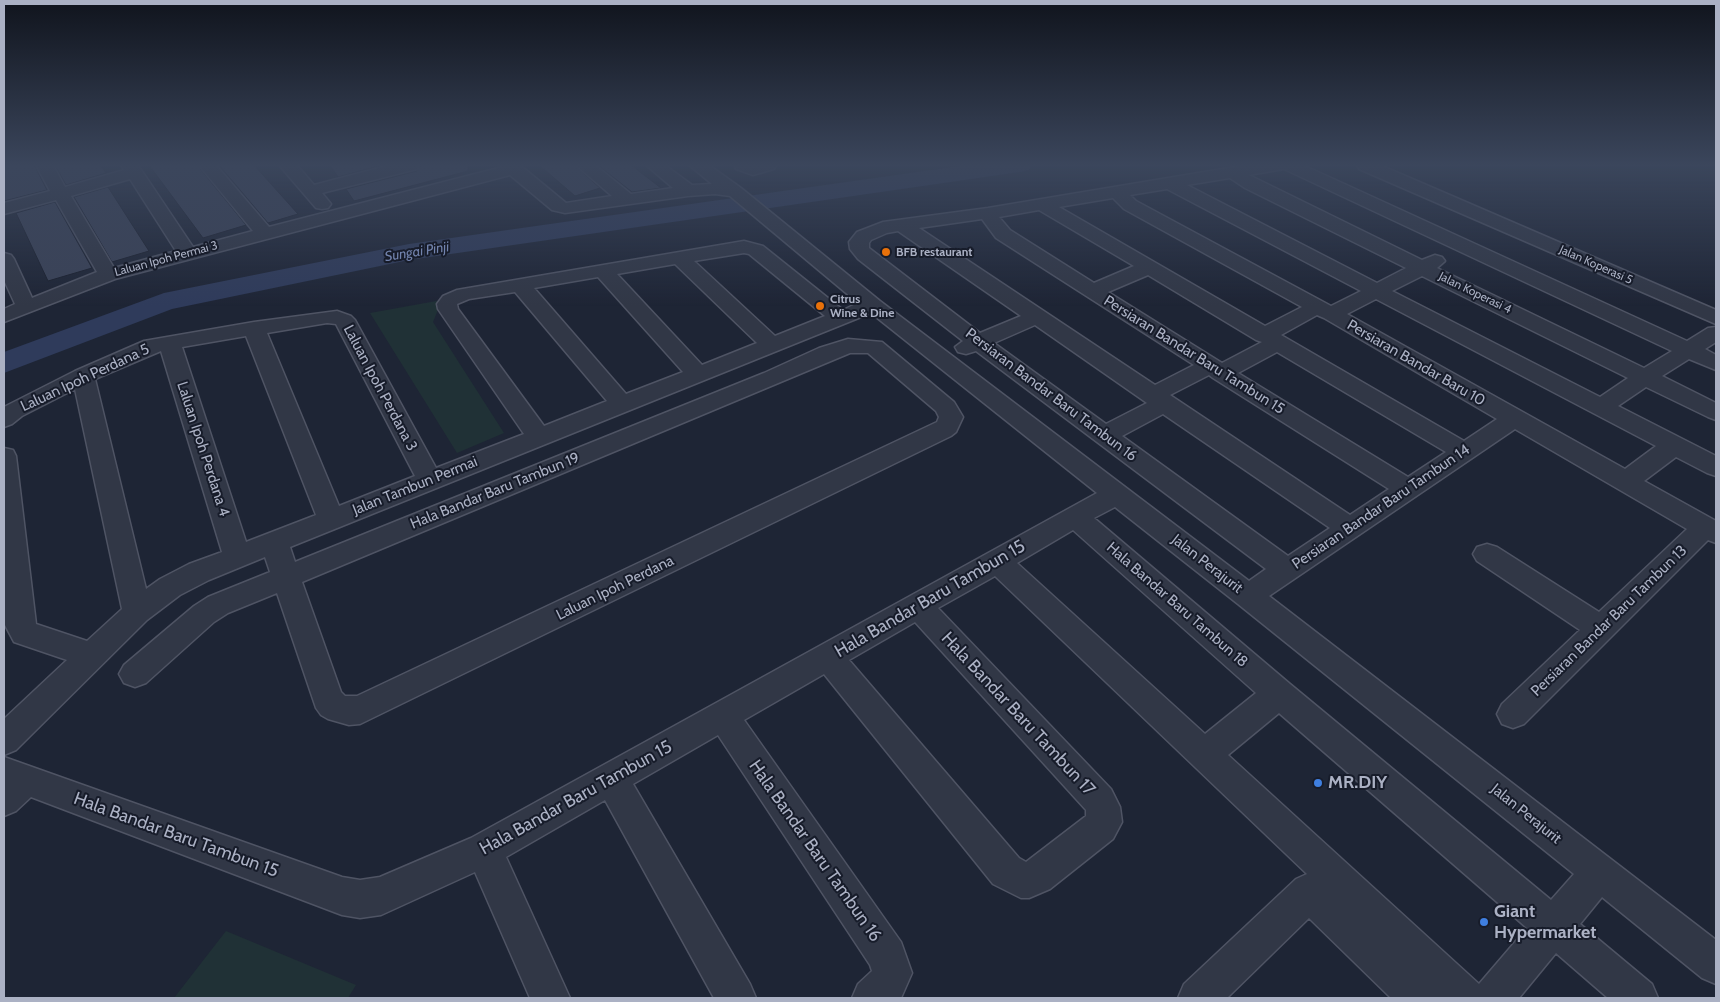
<!DOCTYPE html>
<html>
<head>
<meta charset="utf-8">
<style>
  body { margin:0 }
  #map { position:relative; width:1720px; height:1002px; overflow:hidden; background:#1e2535; font-family:Cabin,sans-serif }
  canvas { display:block }
  .frame { position:absolute; inset:0; border:5px solid #abb1c4; pointer-events:none }
</style>
</head>
<body>
<div id="map">
<canvas width="1720" height="1002"></canvas>
<div class="frame"></div>
</div>
<script>
const ctx = document.querySelector('canvas').getContext('2d');
ctx.lineJoin = 'round';
function paint(path, color) { ctx.fillStyle = color; ctx.fill(path, 'evenodd'); }
const poly = rows => new Path2D(rows.map(r => 'M' + r).join(''));
function stroke(path, color, width, dash) { ctx.strokeStyle = color; ctx.lineWidth = width; ctx.lineCap = dash ? 'butt' : 'round'; ctx.setLineDash(dash || []); ctx.stroke(path); }
function drawText(font, color, halo, rows, align = 'center') {
  ctx.font = font + ' Cabin,sans-serif'; ctx.lineWidth = 4; ctx.setLineDash([]); ctx.textBaseline = 'middle'; ctx.strokeStyle = halo; ctx.fillStyle = color; for (const [text, x, y, turn = 0] of rows) {
    ctx.save(); ctx.translate(x, y); ctx.rotate((+turn || 0) * Math.PI / 180); ctx.textAlign = isNaN(turn) ? turn : align; if (halo) ctx.strokeText(text, 0, 0); ctx.fillText(text, 0, 0); ctx.restore();
  }
}
paint(poly([
  [442,300,433,322,504,433,457,453,370,313],
  [226,931,356,985,348,998,174,998]
]), '#203136');
paint(poly([
  [966,165,1032,165,1029,170,1020,172,409,260,172,309,4,373,4,352,164,293,409,244,966,165]
]), '#2f3b5b');
const building = poly([
  [4,165,34,165,47,190,4,201,4,165],
  [55,165,100,165,106,173,66,185,55,165],
  [149,165,197,165,246,225,203,238,149,165],
  [219,165,254,165,298,214,268,223,219,165],
  [330,165,381,165,338,177,330,165],
  [421,165,468,165,468,171,354,201,346,189,417,171,421,165],
  [539,165,574,165,600,188,575,196,539,165],
  [598,165,631,165,661,188,632,192,598,165],
  [108,187,149,251,112,262,74,197,108,187],
  [55,202,92,268,48,281,16,213,55,202]
]);
paint(building, '#3a4257');
stroke(building, '#191e2c', 1);
const minor = poly([
  [36,165,53,165,65,187,124,170,121,165,138,165,193,247,253,231,199,165,216,165,269,227,502,167,501,165,520,165,566,203,612,196,576,165,595,165,631,194,673,188,646,165,665,165,692,185,712,184,689,165,709,165,741,188,880,301,1249,581,1266,569,976,351,966,354,958,352,955,347,963,341,858,259,850,249,849,242,857,232,883,222,988,208,1246,165,1303,165,1687,341,1708,328,1716,327,1716,342,1705,349,1716,355,1716,370,1689,359,1662,376,1716,403,1716,420,1708,417,1646,387,1618,406,1716,456,1716,476,1707,473,1676,457,1644,481,1716,521,1716,543,1708,540,1524,724,1513,728,1502,724,1497,714,1502,704,1580,630,1477,561,1473,554,1477,547,1487,544,1497,547,1599,612,1687,529,1515,429,1269,596,1716,940,1716,984,1702,978,1602,897,1580,924,1652,984,1658,998,1608,998,1556,953,1519,998,1391,998,1309,918,1227,998,1178,998,1184,984,1296,879,1307,874,995,576,938,608,1111,789,1120,807,1122,822,1113,839,1050,889,1029,898,1021,898,993,884,824,674,744,720,901,942,912,973,901,998,852,998,858,984,872,971,870,965,718,735,633,784,750,984,756,998,714,998,605,800,506,857,570,998,530,998,475,872,381,915,360,918,342,915,31,797,16,811,4,816,4,757,342,877,360,880,380,877,471,838,1097,493,871,313,290,547,295,562,764,373,819,348,848,339,882,342,954,402,963,417,956,432,951,436,360,724,349,725,328,719,321,715,316,708,277,593,228,613,214,622,146,683,135,687,124,683,119,674,124,665,194,606,208,597,270,572,265,557,209,580,180,595,147,620,16,750,4,755,4,719,67,660,14,642,5,625,4,448,13,450,16,456,36,624,87,641,122,609,75,389,22,416,12,424,4,427,4,407,6,406,75,371,144,341,254,322,337,311,351,316,355,320,436,468,524,434,438,309,437,304,443,296,457,290,744,241,763,246,843,310,858,303,730,196,715,194,688,196,565,213,552,210,510,175,115,279,4,322,4,309,15,304,4,280,4,253,11,255,14,259,32,298,97,272,56,200,4,214,4,203,50,191,36,165],
  [1284,169,1672,351,1644,368,1437,268,1445,261,1442,257,1435,255,1422,260,1249,175,1284,169],
  [1230,178,1245,188,1406,268,1377,283,1187,185,1230,178],
  [130,179,176,251,114,268,71,196,130,179],
  [1167,189,1361,291,1331,306,1136,201,1130,195,1167,189],
  [1113,198,1124,209,1302,307,1265,326,1059,207,1113,198],
  [1039,210,1134,266,1094,283,1010,230,999,217,1039,210],
  [982,219,996,238,1194,365,1155,385,919,228,982,219],
  [898,231,1021,316,980,333,869,248,869,243,871,240,887,233,898,231],
  [744,253,749,254,825,316,775,336,694,261,744,253],
  [675,264,757,343,702,365,617,274,675,264],
  [1148,275,1256,340,1262,342,1222,363,1108,292,1148,275],
  [1422,276,1628,378,1600,397,1392,291,1422,276],
  [598,277,683,372,626,394,534,288,598,277],
  [515,292,607,401,544,426,458,309,457,304,469,299,515,292],
  [1376,299,1656,446,1625,469,1347,314,1376,299],
  [1317,315,1324,318,1497,419,1464,441,1281,335,1317,315],
  [327,323,336,324,415,476,339,506,267,333,327,323],
  [1035,325,1147,403,1106,424,994,343,1035,325],
  [246,336,316,515,246,542,182,347,246,336],
  [161,351,222,552,189,564,160,579,146,589,95,379,161,351],
  [1277,352,1446,452,1408,477,1238,373,1277,352],
  [850,353,868,353,936,411,939,417,937,422,357,696,345,696,341,692,302,582,850,353],
  [1209,375,1213,378,1389,489,1350,515,1170,395,1209,375],
  [1163,414,1330,528,1288,556,1122,436,1163,414],
  [1115,507,1238,604,1574,874,1551,900,1290,684,1094,518,1115,507],
  [1073,530,1256,693,1205,734,1017,563,1073,530],
  [915,622,1086,810,1086,816,1026,862,1019,858,849,660,915,622],
  [1279,713,1527,928,1479,984,1228,755,1279,713],
  [279,165,297,165,314,185,390,165,419,165,417,169,322,193,331,204,328,208,322,209,316,208,279,165],
  [734,165,776,165,774,169,753,175,736,169,734,165],
  [1357,165,1380,165,1716,310,1716,324,1359,169,1357,165]
]);
stroke(minor, '#4f5464', 3);
paint(minor, '#313746');
const sky = ctx.createLinearGradient(0, 0, 0, 306);
sky.addColorStop(0, '#10141d');
sky.addColorStop(0.54, '#3b465c');
sky.addColorStop(1, '#3b465c00');
ctx.fillStyle = sky;
ctx.fillRect(0, 0, 1720, 306);
for (const [x, y, r, color] of [
  [886,252,5,"#e8710a"],
  [820,306,5,"#e8710a"],
  [1318,783,5,"#3f7fe0"],
  [1484,922,5,"#3f7fe0"]
]) { const dot = new Path2D(); dot.arc(x, y, r, 0, 2 * Math.PI); ctx.fillStyle = color; ctx.fill(dot); stroke(dot, '#171c2a', 2); }
drawText('bold 12px', '#abb1c4', '#171c2a', [
  ["BFB restaurant",896,252],
  ["Citrus",830,299],
  ["Wine & Dine",830,313]
], 'left');
drawText('12px', '#abb1c4', '#171c2a', [
  ["Laluan Ipoh Permai 3",166,259,-15],
  ["Jalan Koperasi 5",1596,265,24],
  ["Jalan Koperasi 4",1475,293,26]
]);
drawText('italic 14px', '#7283ad', '#171c2a', [
  ["Sungai Pinji",417,252,-9]
]);
drawText('15px', '#abb1c4', '#171c2a', [
  ["Persiaran Bandar Baru Tambun 15",1194,355,32],
  ["Persiaran Bandar Baru 10",1416,363,30],
  ["Laluan Ipoh Perdana 5",85,378,-25],
  ["Laluan Ipoh Perdana 3",380,388,62],
  ["Persiaran Bandar Baru Tambun 16",1051,395,37],
  ["Laluan Ipoh Perdana 4",203,449,72],
  ["Jalan Tambun Permai",415,486,-22],
  ["Hala Bandar Baru Tambun 19",495,491,-22],
  ["Persiaran Bandar Baru Tambun 14",1381,507,-34],
  ["Jalan Perajurit",1207,564,38],
  ["Laluan Ipoh Perdana",615,588,-26],
  ["Hala Bandar Baru Tambun 18",1177,605,41],
  ["Persiaran Bandar Baru Tambun 13",1609,621,-44],
  ["Jalan Perajurit",1526,814,39]
]);
drawText('18px', '#abb1c4', '#171c2a', [
  ["Hala Bandar Baru Tambun 15",930,599,-30],
  ["Hala Bandar Baru Tambun 17",1018,714,47],
  ["Hala Bandar Baru Tambun 15",576,798,-29],
  ["Hala Bandar Baru Tambun 15",176,835,20],
  ["Hala Bandar Baru Tambun 16",815,851,55]
]);
drawText('bold 18px', '#abb1c4', '#171c2a', [
  ["MR.DIY",1328,783],
  ["Giant",1494,912],
  ["Hypermarket",1494,933]
], 'left');
</script>
</body>
</html>
